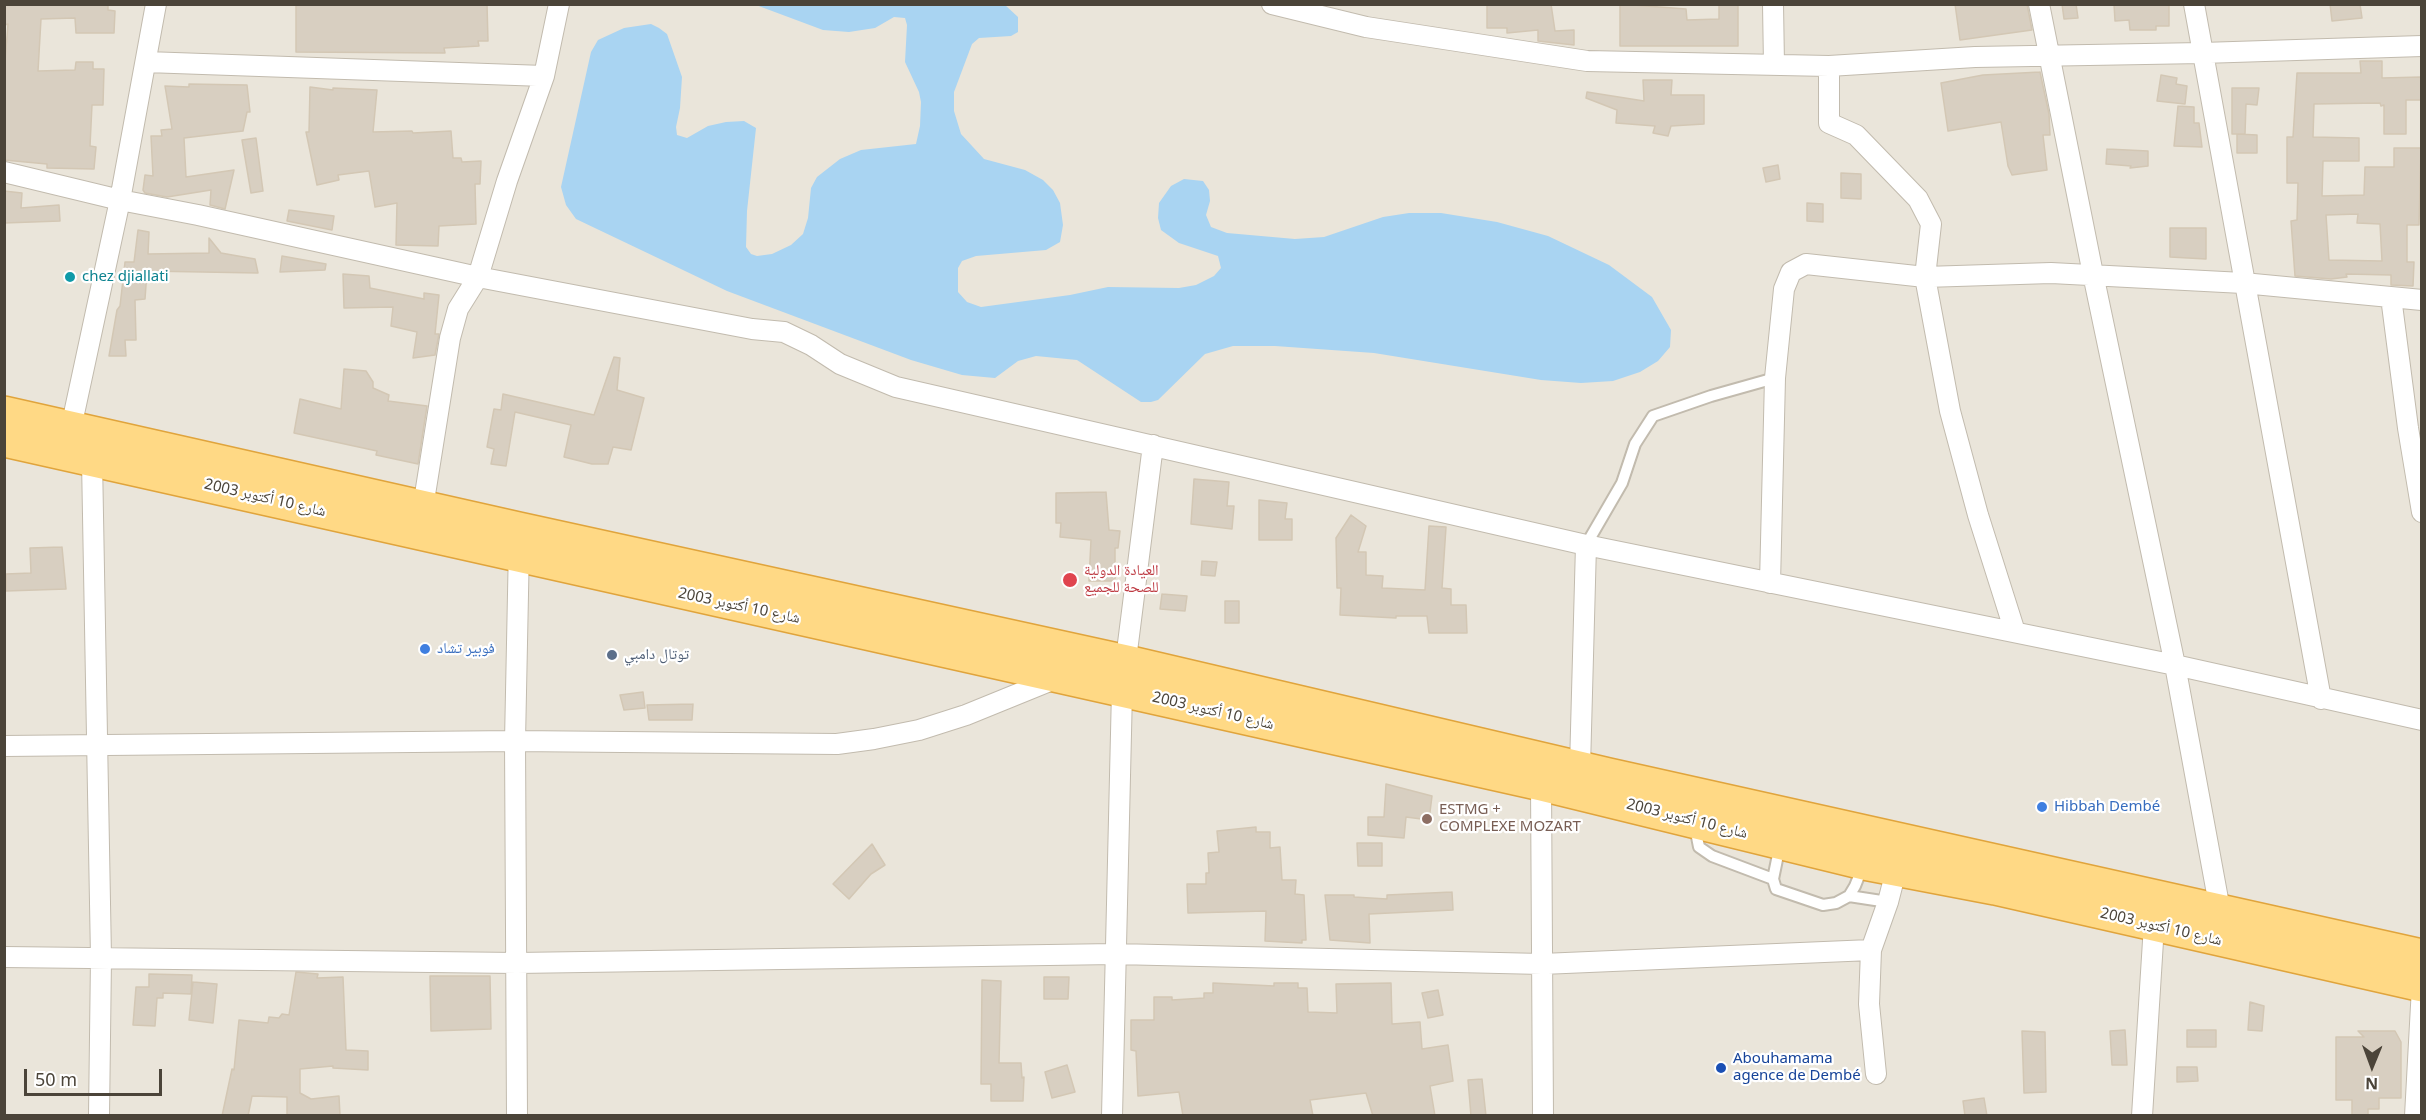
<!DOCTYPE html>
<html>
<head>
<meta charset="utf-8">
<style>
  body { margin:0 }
  #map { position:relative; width:2426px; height:1120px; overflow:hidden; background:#f6f3ec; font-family:"Noto Sans",sans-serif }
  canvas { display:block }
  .frame { position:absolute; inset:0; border:6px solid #4b4439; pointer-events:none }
  .north { position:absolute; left:2342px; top:1036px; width:60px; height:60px; -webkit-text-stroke:4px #fff; paint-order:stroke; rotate:181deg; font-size:16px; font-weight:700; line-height:24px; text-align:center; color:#4b4439 }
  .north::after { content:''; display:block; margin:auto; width:21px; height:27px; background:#4b4439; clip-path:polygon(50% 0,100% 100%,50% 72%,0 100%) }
  .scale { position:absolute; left:24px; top:1069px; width:138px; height:27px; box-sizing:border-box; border:3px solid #4b4439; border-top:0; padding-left:8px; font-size:18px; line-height:21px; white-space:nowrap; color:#4b4439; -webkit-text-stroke:4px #fff; paint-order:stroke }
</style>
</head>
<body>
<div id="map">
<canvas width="2426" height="1120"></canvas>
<div class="frame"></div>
<div class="north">N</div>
<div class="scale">50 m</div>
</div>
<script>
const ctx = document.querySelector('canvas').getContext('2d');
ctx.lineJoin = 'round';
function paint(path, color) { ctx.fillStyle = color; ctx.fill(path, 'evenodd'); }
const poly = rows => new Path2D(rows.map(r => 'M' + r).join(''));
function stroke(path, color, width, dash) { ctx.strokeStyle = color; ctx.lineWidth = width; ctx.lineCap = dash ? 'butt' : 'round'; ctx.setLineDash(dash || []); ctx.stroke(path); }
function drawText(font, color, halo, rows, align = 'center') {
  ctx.font = font + ' "Noto Sans","Noto Naskh Arabic",sans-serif'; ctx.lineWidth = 4.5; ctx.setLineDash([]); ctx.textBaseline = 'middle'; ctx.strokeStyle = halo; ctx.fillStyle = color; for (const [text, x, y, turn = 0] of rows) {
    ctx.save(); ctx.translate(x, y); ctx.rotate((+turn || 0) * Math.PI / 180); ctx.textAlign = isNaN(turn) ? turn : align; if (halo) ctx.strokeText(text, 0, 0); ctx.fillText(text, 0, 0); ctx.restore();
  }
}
paint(poly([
  [5,5,2421,5,2421,1115,5,1116]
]), '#eae5da');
paint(poly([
  [756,5,1005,5,1018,17,1018,32,1011,36,979,38,972,44,954,92,954,111,961,134,984,159,1025,170,1043,180,1053,190,1060,203,1063,225,1060,242,1046,250,976,256,962,261,958,268,958,292,967,302,981,307,1070,295,1108,287,1179,288,1196,285,1214,276,1221,268,1218,256,1179,243,1161,230,1158,218,1159,203,1171,186,1184,179,1203,181,1209,190,1210,201,1206,215,1211,227,1227,233,1295,239,1324,237,1383,217,1409,213,1441,213,1497,222,1548,236,1609,265,1652,297,1671,330,1670,347,1658,361,1640,372,1613,381,1581,383,1541,380,1374,353,1275,346,1233,346,1205,354,1158,400,1151,402,1141,402,1077,360,1036,356,1018,361,995,378,962,375,911,360,727,291,576,219,566,205,561,187,591,52,598,40,624,28,651,24,659,28,667,34,682,77,680,108,676,127,677,135,687,138,708,126,726,122,744,121,756,128,747,211,746,247,751,254,757,256,772,254,791,245,803,234,808,218,811,188,817,177,840,159,861,150,916,144,920,126,921,102,919,92,905,62,907,25,905,18,894,17,875,28,849,32,823,30]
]), '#a9d4f2');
const building = poly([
  [4,4,108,4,108,10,115,11,114,33,76,33,75,18,41,19,38,71,75,70,76,62,93,62,93,69,104,69,103,105,92,105,90,146,96,147,94,169,47,168,47,164,4,160,5,61,8,24,4,25,4,4],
  [296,4,487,4,488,41,478,41,479,46,444,48,445,53,296,52,296,4],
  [1487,4,1551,4,1555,31,1574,30,1574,45,1538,41,1538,30,1507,33,1507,28,1487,28,1487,4],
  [1620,4,1686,9,1687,20,1719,19,1719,4,1738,4,1738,46,1620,46,1620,4],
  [1955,4,2027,4,2032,30,1960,40,1955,4],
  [2062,4,2076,4,2078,18,2064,19,2062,4],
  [2114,4,2169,4,2169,26,2156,26,2156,30,2130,30,2129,20,2115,21,2114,4],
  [2330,4,2360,4,2362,18,2332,21,2330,4],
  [2360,61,2382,61,2382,78,2421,77,2421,100,2406,100,2406,134,2384,134,2384,105,2381,106,2380,103,2314,104,2313,137,2359,138,2359,161,2323,161,2322,196,2364,195,2365,167,2394,167,2394,148,2421,148,2419,225,2407,225,2407,262,2414,262,2413,286,2391,285,2391,275,2346,274,2347,277,2331,279,2295,276,2291,221,2297,220,2298,183,2287,183,2287,137,2293,137,2297,73,2361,73,2360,61],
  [2358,214,2357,223,2380,224,2382,261,2329,260,2326,215,2358,214],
  [2040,72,2049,114,2050,135,2043,135,2047,170,2012,175,2008,166,2001,122,1948,131,1941,83,1983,75,2040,72],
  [2161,75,2177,78,2176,84,2187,86,2185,104,2157,101,2161,75],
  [1643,80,1672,80,1671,95,1704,95,1704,124,1671,126,1668,136,1653,133,1655,126,1616,123,1617,110,1586,98,1587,92,1644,101,1643,80],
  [189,84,247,85,250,112,247,112,243,131,184,138,186,177,234,170,225,209,210,205,211,190,167,197,145,193,143,190,145,175,153,176,151,136,162,136,161,130,172,129,165,86,189,87,189,84],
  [310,87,333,90,333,88,377,90,373,132,412,131,413,133,451,131,453,158,461,158,462,162,481,161,480,184,475,184,476,224,439,226,438,246,396,245,397,203,375,207,369,171,338,175,339,180,317,185,306,132,309,132,310,87],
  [2232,88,2259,88,2257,105,2246,104,2245,134,2232,134,2232,88],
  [2178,106,2194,107,2194,123,2199,123,2202,147,2174,146,2178,106],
  [2237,134,2257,135,2257,153,2237,153,2237,134],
  [256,138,263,191,251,193,242,140,256,138],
  [2107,149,2148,151,2148,166,2130,168,2131,166,2106,164,2107,149],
  [1778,165,1780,179,1766,182,1763,168,1778,165],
  [1841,173,1861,174,1861,199,1841,198,1841,173],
  [4,191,22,193,21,208,59,205,60,221,4,223,4,191],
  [1807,203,1823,204,1823,222,1807,221,1807,203],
  [289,210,334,216,332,230,287,221,289,210],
  [2170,228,2206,228,2206,259,2170,257,2170,228],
  [138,230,149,232,148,254,209,253,209,238,221,253,255,259,258,273,147,271,145,299,135,300,136,340,125,340,126,356,109,356,117,310,120,306,125,262,134,262,138,230],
  [282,256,326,264,325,270,280,272,282,256],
  [343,274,369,276,370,288,424,299,424,293,439,295,435,334,439,334,435,355,413,358,417,332,391,326,393,307,344,308,343,274],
  [614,357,620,358,617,390,644,398,631,450,613,447,608,464,592,464,564,457,571,425,515,412,506,466,491,464,494,449,487,447,494,409,501,410,503,394,594,415,614,357],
  [344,369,366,371,373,382,373,388,389,395,388,401,427,406,418,464,376,455,377,451,294,433,300,399,341,409,344,369],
  [1194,479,1229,482,1227,506,1234,506,1232,529,1191,524,1194,479],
  [1106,492,1109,530,1120,531,1118,548,1115,548,1115,581,1089,581,1091,540,1060,537,1061,523,1056,523,1056,493,1106,492],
  [1259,500,1287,503,1285,519,1292,519,1292,540,1259,540,1259,500],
  [1351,515,1366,526,1358,552,1366,552,1366,575,1383,576,1382,588,1425,590,1429,526,1446,527,1442,588,1451,589,1451,605,1466,605,1467,633,1429,633,1427,616,1396,616,1396,618,1340,615,1341,588,1337,588,1336,538,1351,515],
  [62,547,66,589,6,591,6,574,31,573,30,548,62,547],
  [1202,561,1217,562,1215,576,1201,575,1202,561],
  [1162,594,1187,596,1185,611,1160,609,1162,594],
  [1225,601,1239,601,1239,623,1225,623,1225,601],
  [643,692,645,708,624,710,620,695,643,692],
  [693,704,692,720,649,720,647,705,693,704],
  [1386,784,1432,796,1429,820,1406,817,1404,838,1368,835,1368,817,1384,817,1386,784],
  [1256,827,1256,832,1270,832,1270,848,1280,847,1282,880,1296,880,1295,894,1304,895,1306,940,1302,940,1302,943,1265,941,1266,911,1188,913,1187,884,1206,884,1206,873,1209,873,1208,853,1219,852,1217,831,1256,827],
  [1357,843,1382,843,1382,866,1358,866,1357,843],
  [872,844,885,865,871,874,849,899,833,884,872,844],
  [1452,892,1453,910,1369,914,1370,943,1330,940,1325,895,1354,895,1354,897,1387,899,1387,895,1452,892],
  [296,972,318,974,317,978,343,977,346,1050,368,1051,368,1070,333,1068,333,1066,300,1069,300,1093,311,1099,339,1096,340,1116,287,1116,287,1097,252,1096,248,1116,222,1116,232,1069,234,1070,239,1020,268,1023,269,1017,279,1018,282,1014,289,1015,296,972],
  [149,974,192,975,191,994,163,993,163,998,157,998,155,1026,133,1025,136,987,149,987,149,974],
  [430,976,490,976,491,1029,431,1031,430,976],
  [1044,977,1069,977,1068,999,1044,999,1044,977],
  [982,980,1001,981,999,1063,1021,1063,1022,1078,1024,1077,1023,1101,991,1101,991,1084,981,1084,982,980],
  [193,982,217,984,213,1023,189,1020,193,982],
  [1213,983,1274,986,1274,983,1298,983,1298,988,1307,988,1308,1012,1337,1013,1336,984,1391,983,1392,1024,1420,1022,1422,1049,1448,1045,1453,1081,1430,1086,1435,1116,1373,1116,1366,1093,1310,1100,1313,1116,1183,1116,1179,1092,1138,1096,1136,1051,1131,1050,1131,1020,1154,1020,1154,997,1172,997,1172,1000,1204,998,1204,993,1213,993,1213,983],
  [1438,990,1443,1015,1428,1018,1422,993,1438,990],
  [2250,1002,2264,1006,2262,1031,2248,1030,2250,1002],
  [2125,1030,2127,1065,2112,1065,2110,1031,2125,1030],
  [2187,1030,2216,1030,2216,1047,2187,1047,2187,1030],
  [2022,1031,2045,1032,2046,1092,2024,1093,2022,1031],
  [2358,1031,2395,1031,2401,1042,2401,1098,2379,1098,2379,1109,2368,1109,2368,1116,2352,1116,2352,1100,2336,1100,2336,1037,2364,1037,2358,1031],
  [1067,1065,1075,1092,1052,1098,1045,1072,1067,1065],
  [2177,1067,2197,1067,2198,1081,2177,1082,2177,1067],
  [1482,1079,1486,1116,1471,1116,1468,1080,1482,1079],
  [1984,1098,1987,1116,1965,1116,1963,1101,1984,1098]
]);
paint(building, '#d8cfc1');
stroke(building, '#d3c7b4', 1.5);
const service = poly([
  [1586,545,1622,483,1635,444,1653,416,1711,396,1775,378],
  [1695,827,1699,847,1712,856,1773,879],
  [1780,845,1773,879,1776,889,1823,905,1836,903,1849,896,1855,886,1863,866],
  [1849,896,1888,902]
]);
const minor = poly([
  [1272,4,1366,27,1587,61,1829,66,1975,57,2202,53,2422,46],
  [1773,4,1774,65],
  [2039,4,2093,274,2175,665,2220,910,2219,920],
  [2194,4,2321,699],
  [146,62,544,76],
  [1829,66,1829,123,1856,135,1918,199,1931,224,1925,277,1950,411,1978,515,2015,632],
  [4,172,120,200,198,215,478,277,752,329,784,332,811,345,840,364,896,387,1586,545,2175,665,2422,720],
  [2391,297,2408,428,2422,512],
  [69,437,120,200,156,4],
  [92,460,101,958,99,1116],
  [423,507,450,338,458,309,478,277,507,181,544,76,559,4],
  [1770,583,1775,378,1784,289,1791,272,1806,264,1925,277,2051,273,2243,283,2422,300],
  [4,746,515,741,837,744,874,739,919,730,966,715,1057,678],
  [1580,767,1586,545],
  [1541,784,1543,1116],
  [1871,950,1869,1004,1876,1074],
  [4,957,517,963,1115,954,1542,964,1871,950,1888,902,1899,859],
  [517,1116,515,741,519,545],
  [1112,1116,1122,691,1153,445],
  [2142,1116,2154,925],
  [2415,1116,2422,987]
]);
const trunk = poly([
  [4,413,519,529,1127,662,1609,775,2422,956],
  [4,440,1541,784,1864,863,1995,888,2422,985]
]);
stroke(service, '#c2bbae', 14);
stroke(minor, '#c2bbae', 22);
stroke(trunk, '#e0a43c', 36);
stroke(service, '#fff', 10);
stroke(minor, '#fff', 20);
stroke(trunk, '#ffd985', 33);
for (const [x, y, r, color] of [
  [70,277,6,"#0f9aa8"],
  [1070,580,8,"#e0444e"],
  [425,649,6,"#3f7fe0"],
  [612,655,6,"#5c6f8a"],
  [2042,807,6,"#3f7fe0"],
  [1427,819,6,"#8d6e63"],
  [1721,1068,6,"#1a4fb4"]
]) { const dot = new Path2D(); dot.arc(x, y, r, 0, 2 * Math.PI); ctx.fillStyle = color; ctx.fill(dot); stroke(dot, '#fff', 2); }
drawText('15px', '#0d838f', '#fff', [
  ["chez djiallati",82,277]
], 'left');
drawText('15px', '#4b4439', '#fff', [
  ["شارع 10 أكتوبر 2003",265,498,13],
  ["شارع 10 أكتوبر 2003",739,606,12],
  ["شارع 10 أكتوبر 2003",1213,711,13],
  ["شارع 10 أكتوبر 2003",1687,819,14],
  ["شارع 10 أكتوبر 2003",2161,927,13]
]);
drawText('15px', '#be3a42', '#fff', [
  ["العيادة الدولية",1084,571],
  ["للصحة للجميع",1084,588]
], 'left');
drawText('15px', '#366cbe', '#fff', [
  ["فوبير تشاد",437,649],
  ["Hibbah Dembé",2054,807]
], 'left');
drawText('15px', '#4e5e75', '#fff', [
  ["توتال دامبي",624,655]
], 'left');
drawText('15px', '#785e54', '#fff', [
  ["ESTMG +",1439,810],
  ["COMPLEXE MOZART",1439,827]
], 'left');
drawText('15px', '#164399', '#fff', [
  ["Abouhamama",1733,1059],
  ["agence de Dembé",1733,1076]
], 'left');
</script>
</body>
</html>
